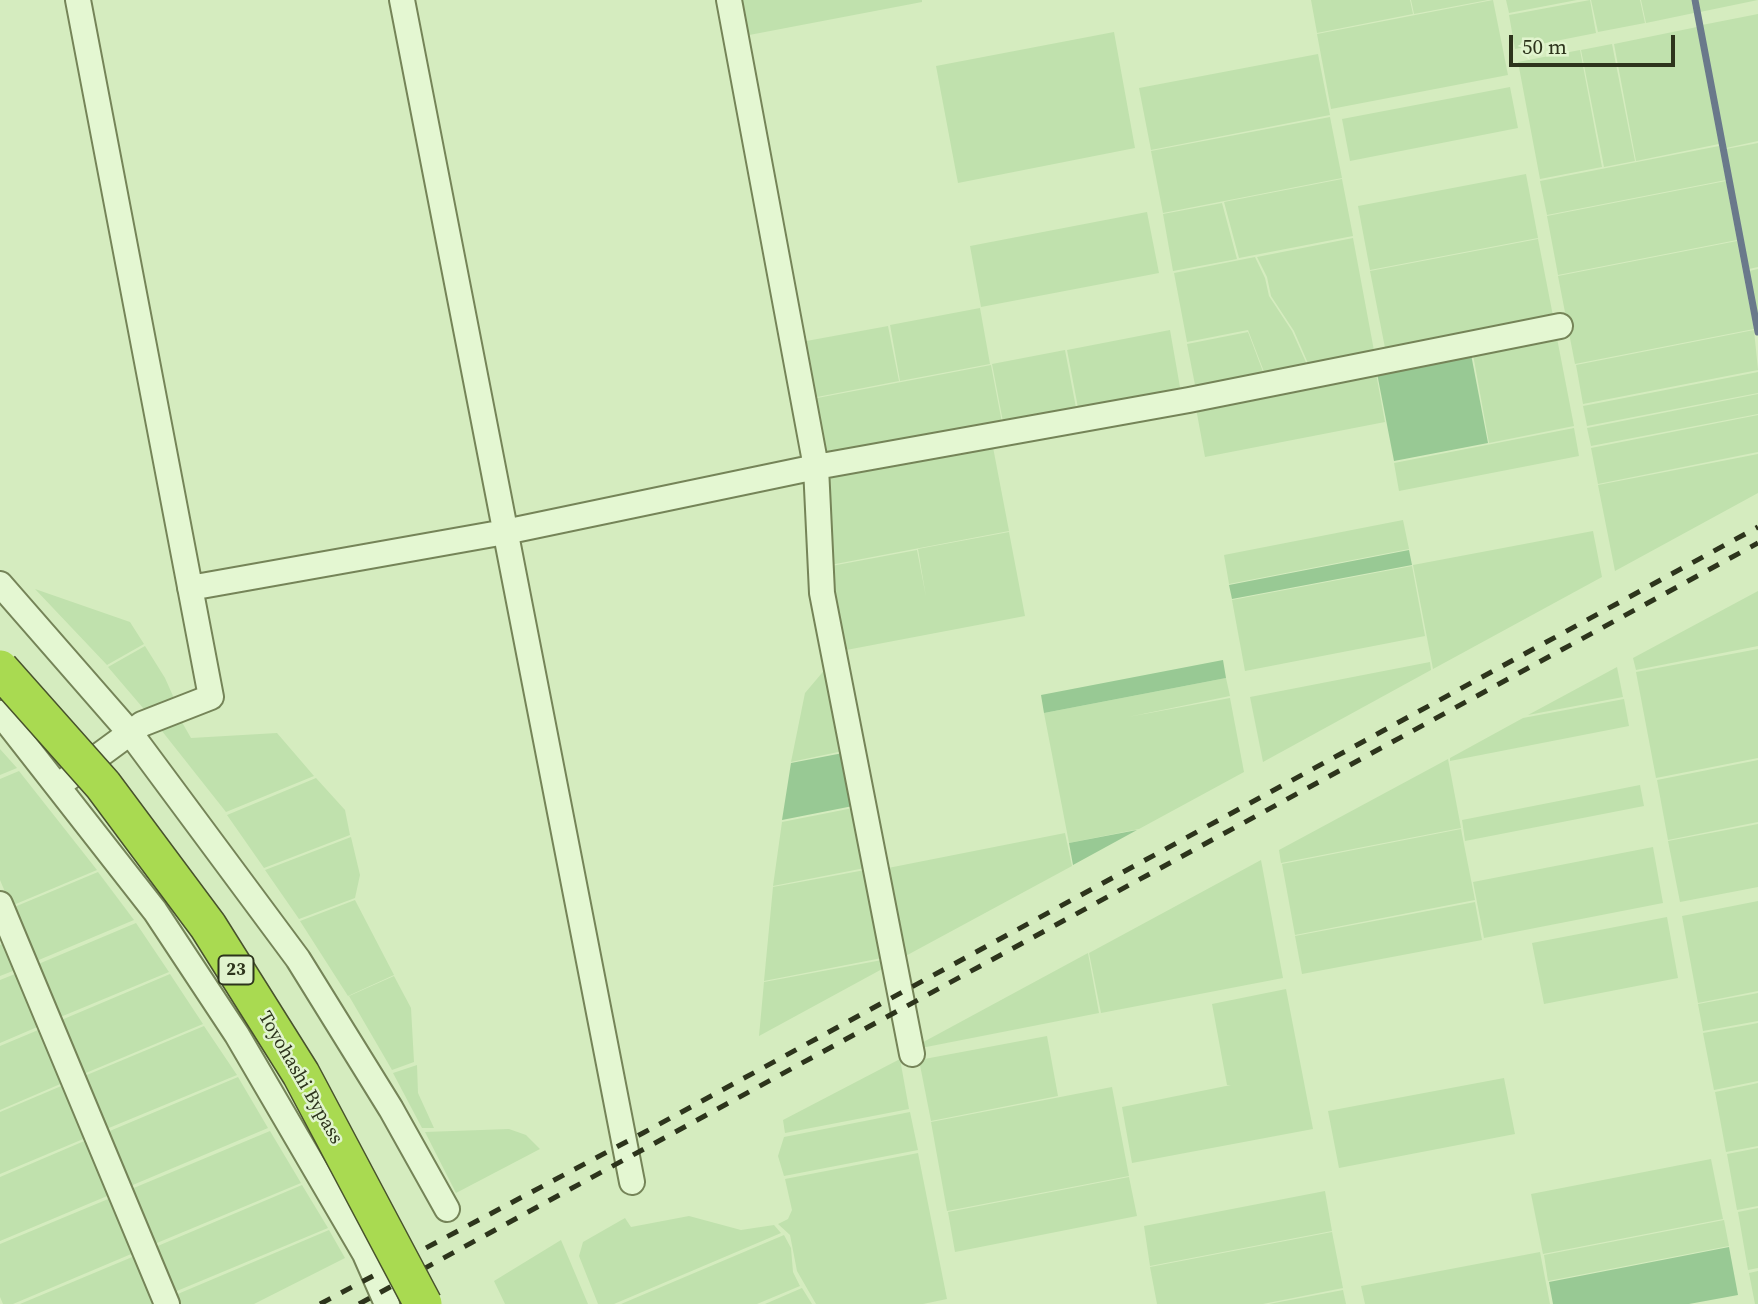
<!DOCTYPE html>
<html>
<head>
<meta charset="utf-8">
<style>
  body { margin:0 }
  #map { position:relative; width:1758px; height:1304px; overflow:hidden; background:#d5ecbf; font-family:"Source Serif 4",serif }
  canvas { display:block }
  .scale { position:absolute; left:1509px; top:35px; width:166px; height:32px; box-sizing:border-box; border:4px solid #2d341c; border-top:0; padding-left:9px; font-size:21px; line-height:24px; white-space:nowrap; color:#2d341c; -webkit-text-stroke:5px #e1f4ce; paint-order:stroke }
</style>
</head>
<body>
<div id="map">
<canvas width="1758" height="1304"></canvas>
<div class="scale">50 m</div>
</div>
<script>
const ctx = document.querySelector('canvas').getContext('2d');
ctx.lineJoin = 'round';
function paint(path, color) { ctx.fillStyle = color; ctx.fill(path, 'evenodd'); }
const poly = rows => new Path2D(rows.map(r => 'M' + r).join(''));
function stroke(path, color, width, dash) { ctx.strokeStyle = color; ctx.lineWidth = width; ctx.lineCap = dash ? 'butt' : 'round'; ctx.setLineDash(dash || []); ctx.stroke(path); }
function drawText(font, color, halo, rows, align = 'center') {
  ctx.font = font + ' "Source Serif 4",serif'; ctx.lineWidth = 5; ctx.setLineDash([]); ctx.textBaseline = 'middle'; ctx.strokeStyle = halo; ctx.fillStyle = color; for (const [text, x, y, turn = 0] of rows) {
    ctx.save(); ctx.translate(x, y); ctx.rotate((+turn || 0) * Math.PI / 180); ctx.textAlign = isNaN(turn) ? turn : align; if (halo) ctx.strokeText(text, 0, 0); ctx.fillText(text, 0, 0); ctx.restore();
  }
}
paint(poly([
  [737,0,922,0,922,2,744,36],
  [1311,0,1410,0,1413,14,1317,33],
  [1411,0,1488,0,1414,14],
  [1493,0,1508,75,1331,109,1317,34],
  [1506,0,1577,0,1509,13],
  [1590,0,1596,33,1515,49,1509,15],
  [1591,0,1640,0,1645,23,1598,32],
  [1641,0,1691,0,1694,13,1646,23],
  [1698,0,1758,0,1700,12],
  [1758,14,1758,141,1726,148,1702,25],
  [1697,27,1719,144,1636,161,1614,44],
  [1114,32,1135,148,958,183,936,66],
  [1612,44,1635,161,1604,167,1581,50],
  [1580,50,1602,167,1540,179,1518,62],
  [1318,54,1330,115,1151,150,1139,88],
  [1510,87,1518,128,1350,161,1342,119],
  [1330,117,1342,178,1163,213,1151,151],
  [1758,143,1758,267,1749,269,1726,149],
  [1719,146,1726,180,1547,215,1540,181],
  [1526,174,1538,238,1370,270,1358,206],
  [1342,179,1353,236,1239,258,1224,202],
  [1726,181,1737,240,1558,275,1547,216],
  [1222,203,1237,259,1173,271,1163,214],
  [1147,212,1159,273,981,307,970,246],
  [1353,238,1375,356,1310,368,1294,331,1271,296,1267,277,1257,257],
  [1538,239,1554,321,1386,353,1370,271],
  [1737,241,1754,329,1575,364,1558,276],
  [1255,257,1265,278,1269,296,1292,331,1309,369,1266,377,1248,330,1187,342,1174,273],
  [1758,269,1758,317,1749,271],
  [980,308,990,364,900,381,890,325],
  [888,326,899,381,812,398,801,342],
  [1170,330,1181,393,1079,413,1067,350],
  [1754,330,1758,370,1583,404,1576,365],
  [1248,332,1265,377,1196,390,1187,344],
  [1556,333,1574,426,1489,443,1472,349],
  [1065,350,1077,413,1004,427,992,364],
  [991,365,1003,428,824,462,812,399],
  [1375,368,1385,422,1205,457,1195,403],
  [1758,372,1758,393,1587,426,1583,406],
  [1758,394,1758,414,1591,446,1587,428],
  [1758,415,1758,452,1598,484,1591,448],
  [1574,428,1579,456,1399,491,1394,463],
  [992,442,1009,531,825,566,827,473],
  [1758,454,1758,493,1615,571,1598,485],
  [1403,520,1409,549,1229,584,1224,555],
  [1593,531,1602,577,1433,669,1413,565],
  [1009,532,1025,616,841,651,826,567,917,550,926,597,918,549],
  [1412,566,1425,636,1245,671,1232,600],
  [35,589,130,622,144,644,107,665],
  [1758,591,1758,646,1636,670,1633,658],
  [145,646,165,678,177,705,149,715,108,667],
  [1758,649,1758,758,1656,778,1636,672],
  [1430,662,1431,670,1263,762,1250,697],
  [827,667,843,751,791,762,805,693],
  [1617,667,1623,697,1528,715],
  [1226,678,1230,696,1128,717,1230,698,1244,772,1139,829,1069,843,1044,713],
  [1624,699,1629,726,1450,761,1450,758,1523,718],
  [179,717,191,738,277,733,314,776,226,812,158,726],
  [0,749,17,768,0,775],
  [1448,759,1461,828,1281,863,1279,850],
  [1758,760,1758,822,1668,840,1657,780],
  [19,771,97,870,11,906,0,880,0,779],
  [316,778,345,810,350,835,264,868,227,815],
  [1640,785,1644,806,1465,841,1462,820],
  [853,808,865,868,773,886,782,822],
  [1758,824,1758,887,1680,902,1668,841],
  [1461,829,1475,900,1295,935,1282,864],
  [1065,833,1072,866,900,959,883,869],
  [351,837,360,875,355,898,299,919,265,870],
  [1653,847,1663,903,1484,938,1473,882],
  [1261,860,1283,978,1101,1013,1089,953],
  [865,870,882,958,764,981,773,887],
  [98,872,134,920,34,962,12,908],
  [355,900,394,975,348,996,300,921],
  [1758,901,1758,991,1698,1003,1682,916],
  [1475,902,1482,940,1302,974,1295,936],
  [1667,917,1678,978,1544,1004,1532,943],
  [136,923,169,972,58,1018,36,965],
  [7,942,18,969,0,976,0,945],
  [1088,953,1099,1013,916,1049,916,1046],
  [882,960,884,968,759,1036,764,982],
  [20,972,42,1025,0,1043,0,980],
  [170,974,203,1024,81,1075,59,1021],
  [394,976,411,1008,414,1062,392,1070,349,996],
  [1286,989,1313,1129,1132,1163,1122,1107,1231,1085,1227,1085,1212,1004],
  [1758,993,1758,1021,1703,1031,1698,1004],
  [1758,1023,1758,1081,1714,1090,1703,1033],
  [204,1026,237,1075,104,1130,82,1077],
  [43,1028,65,1082,0,1110,0,1046],
  [1047,1036,1058,1096,931,1121,919,1060],
  [900,1059,909,1109,785,1133,783,1120],
  [417,1065,418,1093,434,1128,422,1128,393,1073],
  [238,1077,268,1128,128,1187,105,1133],
  [1504,1078,1515,1134,1339,1168,1328,1111],
  [1758,1083,1758,1146,1726,1152,1715,1092],
  [66,1084,88,1137,0,1174,0,1112],
  [1112,1087,1129,1176,947,1211,931,1122],
  [910,1112,918,1150,784,1176,778,1156,784,1137],
  [509,1129,526,1135,540,1149,456,1193,425,1132],
  [270,1131,301,1183,152,1245,129,1190],
  [89,1139,112,1194,0,1241,0,1177],
  [1758,1148,1758,1206,1737,1210,1727,1154],
  [918,1153,947,1299,923,1304,816,1304,797,1271,790,1235,778,1224,788,1219,792,1210,785,1179],
  [1711,1159,1723,1219,1543,1254,1531,1194],
  [1129,1177,1137,1216,955,1252,948,1212],
  [302,1185,328,1228,172,1293,153,1248],
  [1325,1191,1332,1231,1150,1266,1144,1226],
  [113,1197,136,1252,13,1304,3,1304,0,1297,0,1244],
  [1758,1208,1758,1268,1748,1270,1738,1212],
  [689,1216,741,1230,774,1225,781,1233,614,1304,598,1304,579,1256,583,1242,625,1218,631,1227],
  [1724,1220,1729,1246,1548,1281,1544,1255],
  [329,1230,345,1258,254,1304,177,1304,173,1296],
  [1332,1232,1343,1288,1263,1304,1157,1304,1150,1267],
  [784,1235,791,1248,793,1272,800,1286,757,1304,621,1304],
  [561,1240,588,1304,505,1304,494,1281],
  [1540,1252,1550,1304,1365,1304,1361,1286],
  [137,1255,158,1304,20,1304],
  [1758,1271,1758,1304,1755,1304,1749,1273],
  [802,1288,812,1304,765,1304],
  [1343,1290,1346,1304,1269,1304]
]), '#c0e1ad');
paint(poly([
  [1470,349,1488,443,1394,461,1376,368],
  [1409,550,1412,565,1232,599,1229,585],
  [1223,660,1226,678,1044,713,1041,695],
  [843,753,853,806,782,820,791,763],
  [1137,830,1073,865,1069,843],
  [1729,1247,1738,1295,1689,1304,1553,1304,1549,1282]
]), '#98c994');
stroke(poly([
  [1695,0,1758,332]
]), '#6a798b', 7);
const minor = poly([
  [402,0,632,1182],
  [729,0,816,467,822,593,912,1054],
  [0,584,131,734,298,959,391,1109,447,1209],
  [190,588,505,532,816,467,1189,400,1560,326],
  [0,713,155,911,237,1035,365,1254,387,1304],
  [59,785,142,724,211,697,78,0],
  [0,904,167,1304]
]);
stroke(minor, '#758458', 28);
stroke(minor, '#e4f7d2', 24);
stroke(poly([
  [320,1304,643,1133,1758,527],
  [359,1304,1758,543]
]), '#2d341c', 5, [12, 12]);
const highwayBridge = poly([
  [0,669,103,785,208,926,301,1074,423,1304]
]);
stroke(highwayBridge, '#48522c', 40, []);
stroke(highwayBridge, '#a9da51', 37);
for (const [x, y, w] of [
  [236,970,35]
]) { const box = new Path2D(); box.roundRect(x - w / 2, y - 14.5, w, 29, 5); ctx.fillStyle = '#e1f4ce'; ctx.fill(box); stroke(box, '#2d341c', 2); }
drawText('bold 18px', '#2d341c', null, [
  ["23",236,970]
]);
drawText('19px', '#2d341c', '#e1f4ce', [
  ["Toyohashi Bypass",300,1078,60]
]);
</script>
</body>
</html>
